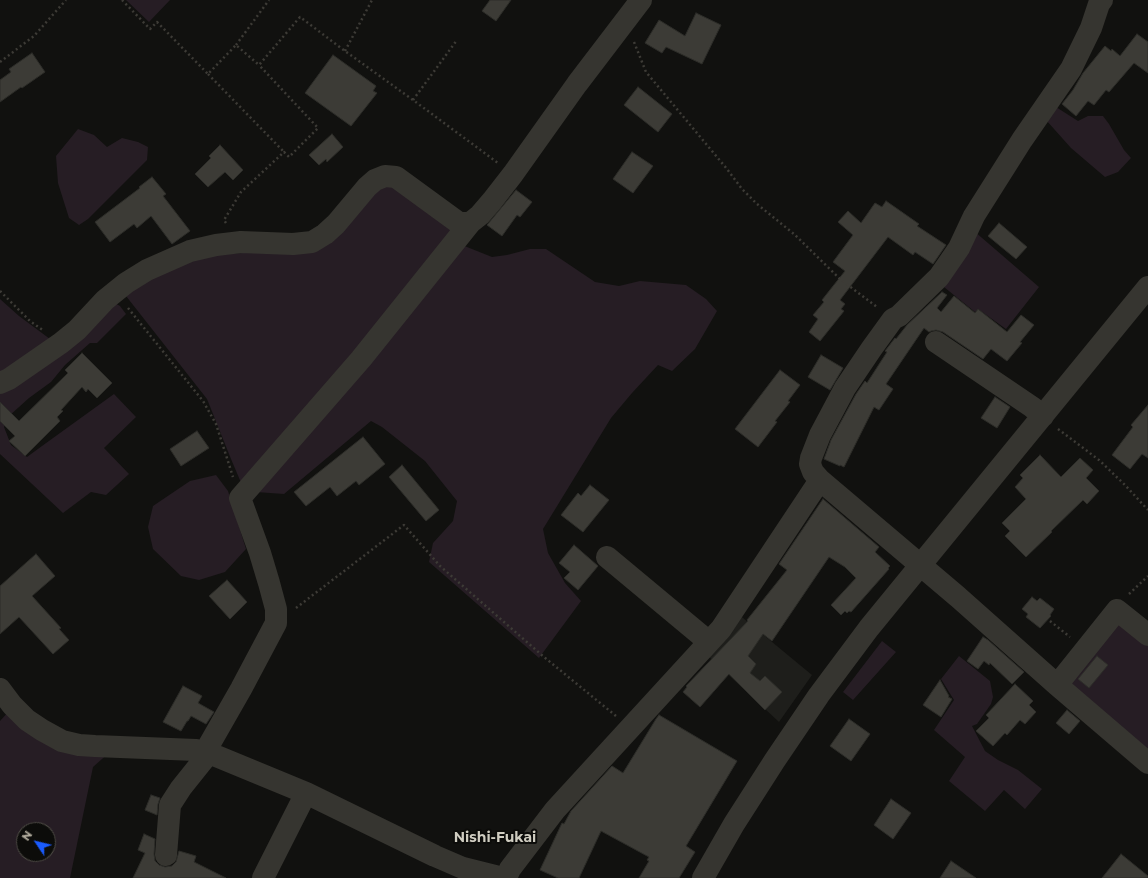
<!DOCTYPE html>
<html>
<head>
<meta charset="utf-8">
<style>
  body { margin:0 }
  #map { position:relative; width:1148px; height:878px; overflow:hidden; background:#11110f; font-family:Montserrat,sans-serif }
  canvas { display:block }
  .north { position:absolute; left:16px; top:822px; width:40px; height:40px; box-sizing:border-box; background:#0c0c0a; border:1px solid #4f4d46; border-radius:50%; rotate:305deg; font-size:11px; font-weight:700; line-height:16px; text-align:center; color:#b3ae9f }
  .north::after { content:''; display:block; margin:auto; width:14px; height:18px; background:#1a5bfe; clip-path:polygon(50% 0,100% 100%,50% 72%,0 100%) }
</style>
</head>
<body>
<div id="map">
<canvas width="1148" height="878"></canvas>
<div class="north">N</div>
</div>
<script>
const ctx = document.querySelector('canvas').getContext('2d');
ctx.lineJoin = 'round';
function paint(path, color) { ctx.fillStyle = color; ctx.fill(path, 'evenodd'); }
const poly = rows => new Path2D(rows.map(r => 'M' + r).join(''));
function stroke(path, color, width, dash) { ctx.strokeStyle = color; ctx.lineWidth = width; ctx.lineCap = dash ? 'butt' : 'round'; ctx.setLineDash(dash || []); ctx.stroke(path); }
function drawText(font, color, halo, rows, align = 'center') {
  ctx.font = font + ' Montserrat,sans-serif'; ctx.lineWidth = 4; ctx.setLineDash([]); ctx.textBaseline = 'middle'; ctx.strokeStyle = halo; ctx.fillStyle = color; for (const [text, x, y, turn = 0] of rows) {
    ctx.save(); ctx.translate(x, y); ctx.rotate((+turn || 0) * Math.PI / 180); ctx.textAlign = isNaN(turn) ? turn : align; if (halo) ctx.strokeText(text, 0, 0); ctx.fillText(text, 0, 0); ctx.restore();
  }
}
paint(poly([
  [737,613,812,675,779,722,705,653]
]), '#1e1e1b');
paint(poly([
  [126,0,170,0,149,22],
  [1056,107,1078,121,1088,116,1103,116,1109,124,1124,150,1131,158,1118,172,1105,177,1071,148,1046,120],
  [78,129,94,135,107,147,122,138,138,142,148,147,147,160,88,219,79,225,69,218,58,183,56,156],
  [391,181,457,232,242,485,231,459,207,399,126,296,128,288,192,256,294,250,372,190],
  [974,231,1039,287,1006,329,978,309,975,312,939,283],
  [462,245,492,257,507,255,530,249,546,249,595,282,619,286,640,281,686,285,706,299,717,311,695,349,672,371,658,365,632,393,611,418,543,529,548,553,565,583,581,601,539,658,429,562,433,543,453,521,457,501,425,461,382,427,371,421,284,494,256,492],
  [0,299,19,316,50,339,0,375],
  [113,302,120,306,126,314,97,343,90,343,65,365,51,382,29,398,9,416,4,427,11,445,27,457,42,446,114,394,136,417,104,448,129,474,106,495,91,492,63,513,0,454,0,390],
  [216,475,228,491,246,549,225,572,199,580,181,576,153,549,148,527,153,506,190,481],
  [1116,619,1148,641,1148,755,1065,683],
  [882,641,896,652,853,700,843,692],
  [959,656,990,681,993,697,991,704,977,724,972,726,985,751,998,760,1018,770,1042,789,1025,809,1004,790,985,811,949,781,965,757,934,730,954,700,941,679],
  [10,710,111,751,93,767,70,878,0,878,0,721],
  [24,830,48,830,48,854,24,854]
]), '#261d24');
const building = poly([
  [490,0,511,0,496,21,482,11,490,0],
  [696,13,721,25,702,64,666,47,662,53,645,43,659,20,685,36,696,13],
  [1137,34,1148,42,1148,73,1134,63,1109,92,1106,90,1094,105,1088,101,1076,116,1062,104,1073,90,1083,73,1105,46,1111,51,1112,49,1120,56,1137,34],
  [32,53,45,72,22,88,21,87,0,102,0,80,11,72,9,69,32,53],
  [333,55,376,86,373,91,377,93,351,126,305,93,333,55],
  [638,87,672,114,658,132,624,105,638,87],
  [332,134,343,147,327,162,326,159,319,165,309,155,332,134],
  [220,145,243,170,233,180,225,172,208,187,195,174,211,158,209,156,220,145],
  [632,152,653,166,633,193,613,179,632,152],
  [152,177,166,194,163,196,190,231,172,244,151,216,137,228,134,224,110,242,95,222,140,188,139,187,152,177],
  [516,190,532,202,520,217,517,215,502,236,487,225,516,190],
  [886,201,919,224,917,226,946,245,933,264,915,252,913,255,888,237,840,300,845,304,841,309,844,311,820,341,809,332,818,319,813,315,824,302,822,300,845,271,833,262,853,235,838,222,848,211,861,223,875,203,882,207,886,201],
  [999,223,1027,247,1016,259,988,236,999,223],
  [942,292,947,295,937,308,941,312,954,296,975,313,978,309,1007,332,1021,315,1034,325,1020,342,1022,343,1007,361,991,349,983,359,943,332,936,330,931,331,929,332,924,328,886,384,893,389,879,410,874,407,844,467,840,465,840,466,824,459,831,440,856,394,865,381,867,383,887,352,885,351,895,338,896,339,907,325,942,292],
  [82,353,112,383,97,398,88,389,86,392,82,387,61,410,63,411,57,417,60,421,25,456,9,441,15,436,0,421,0,402,19,421,68,373,65,370,82,353],
  [821,355,843,368,830,390,808,377,821,355],
  [780,370,800,385,788,401,790,402,775,421,777,422,758,447,735,429,780,370],
  [995,397,1010,407,997,428,981,418,995,397],
  [1148,405,1148,458,1142,454,1130,469,1112,455,1133,427,1131,425,1148,405],
  [197,431,209,448,181,466,170,449,197,431],
  [363,437,385,464,359,485,356,481,337,496,330,487,306,506,294,492,363,437],
  [1040,455,1061,477,1080,458,1093,470,1086,478,1099,491,1087,504,1083,500,1051,531,1052,532,1026,557,1005,536,1010,531,1002,523,1026,499,1015,487,1023,478,1020,475,1040,455],
  [402,465,439,510,426,521,389,477,402,465],
  [590,485,609,500,583,532,561,515,578,493,581,496,590,485],
  [823,499,879,547,875,552,890,566,888,568,889,569,851,612,849,611,847,613,845,611,841,615,831,605,856,578,845,567,829,557,772,641,763,634,748,656,756,664,750,673,760,681,765,676,782,692,765,710,729,674,700,707,683,692,687,687,686,686,748,621,747,620,787,570,779,564,823,499],
  [574,545,598,566,578,590,564,578,570,572,559,563,574,545],
  [36,554,55,576,32,596,61,628,59,629,69,640,53,654,19,617,0,634,0,586,36,554],
  [227,580,247,602,230,619,209,596,227,580],
  [1032,597,1037,601,1040,598,1054,609,1050,615,1051,616,1040,628,1026,617,1028,614,1022,609,1032,597],
  [983,637,988,640,1024,672,1012,684,990,663,989,665,984,661,978,669,967,661,983,637],
  [1097,656,1108,665,1089,688,1078,679,1097,656],
  [940,680,949,696,948,697,952,699,941,717,923,705,940,680],
  [1015,684,1033,701,1029,705,1036,712,1025,724,1020,720,1007,735,1005,733,993,746,976,731,989,718,986,715,1015,684],
  [183,686,202,696,198,703,214,712,206,724,191,716,188,721,187,721,181,731,163,722,183,686],
  [1067,710,1080,721,1069,734,1056,723,1067,710],
  [659,715,737,761,686,846,695,852,679,878,639,878,649,861,647,860,649,857,601,831,579,878,558,878,540,870,562,823,564,824,571,811,612,766,623,773,656,719,659,715],
  [849,719,870,734,851,761,830,746,849,719],
  [151,795,160,798,158,804,157,815,145,810,151,795],
  [891,799,911,813,893,839,874,825,891,799],
  [144,834,155,839,154,854,155,861,159,865,165,867,172,866,176,862,179,851,196,856,194,862,226,878,133,878,145,853,138,850,144,834],
  [1121,854,1148,876,1148,878,1102,878,1121,854],
  [951,861,976,878,940,878,951,861]
]);
paint(building, '#3c3b36');
stroke(building, '#2d2d29', 1);
stroke(poly([
  [122,0,150,29,157,22,208,74,236,45,259,65,300,17,345,51,413,100,498,163],
  [634,42,646,72,727,169,742,189,757,204,794,234,840,279,877,307],
  [236,45,269,0],
  [345,51,372,0],
  [0,62,34,36,66,0],
  [208,74,284,152],
  [413,100,457,40],
  [226,223,224,220,241,192,284,152,289,157,318,128,259,65],
  [0,291,30,321,44,331],
  [128,308,203,401,216,424,233,477],
  [1058,429,1099,460,1125,485,1148,510],
  [1129,594,1148,576],
  [296,608,404,525,440,566,544,657,616,716],
  [1050,621,1070,637]
]), '#3d3b36', 2.5, [2, 3]);
stroke(poly([
  [1102,0,1099,4,1091,28,1071,69,1022,140,974,216,959,248,939,277,899,316,893,319,872,348,845,388,820,435,811,458,810,464,813,472,820,480,958,597,1057,685,1148,763],
  [936,342,1032,407,1043,416],
  [0,383,9,379,61,343,77,330,105,300,126,283,147,270,190,251,216,245,241,242,293,244,312,242,325,234,336,224,367,187,375,180,385,176,396,177,459,223,470,223,480,215,492,201,513,174,577,84,641,0],
  [607,557,709,642],
  [1057,685,1117,610,1148,635],
  [0,689,12,705,27,720,42,730,62,741,79,745,95,746,196,750,209,753,306,793,435,856,463,868,503,878],
  [205,752,241,689,276,623,276,609,269,583,260,553,240,498,361,359,470,223],
  [166,855,170,805,181,788,209,753],
  [263,878,306,793],
  [506,878,510,869,555,810,721,629,820,480],
  [703,878,734,824,775,760,819,695,869,628,1148,287]
]), '#363530', 22);
drawText('bold 14px', '#cfccc0', '#0c0c0a', [
  ["Nishi-Fukai",495,838]
]);
</script>
</body>
</html>
